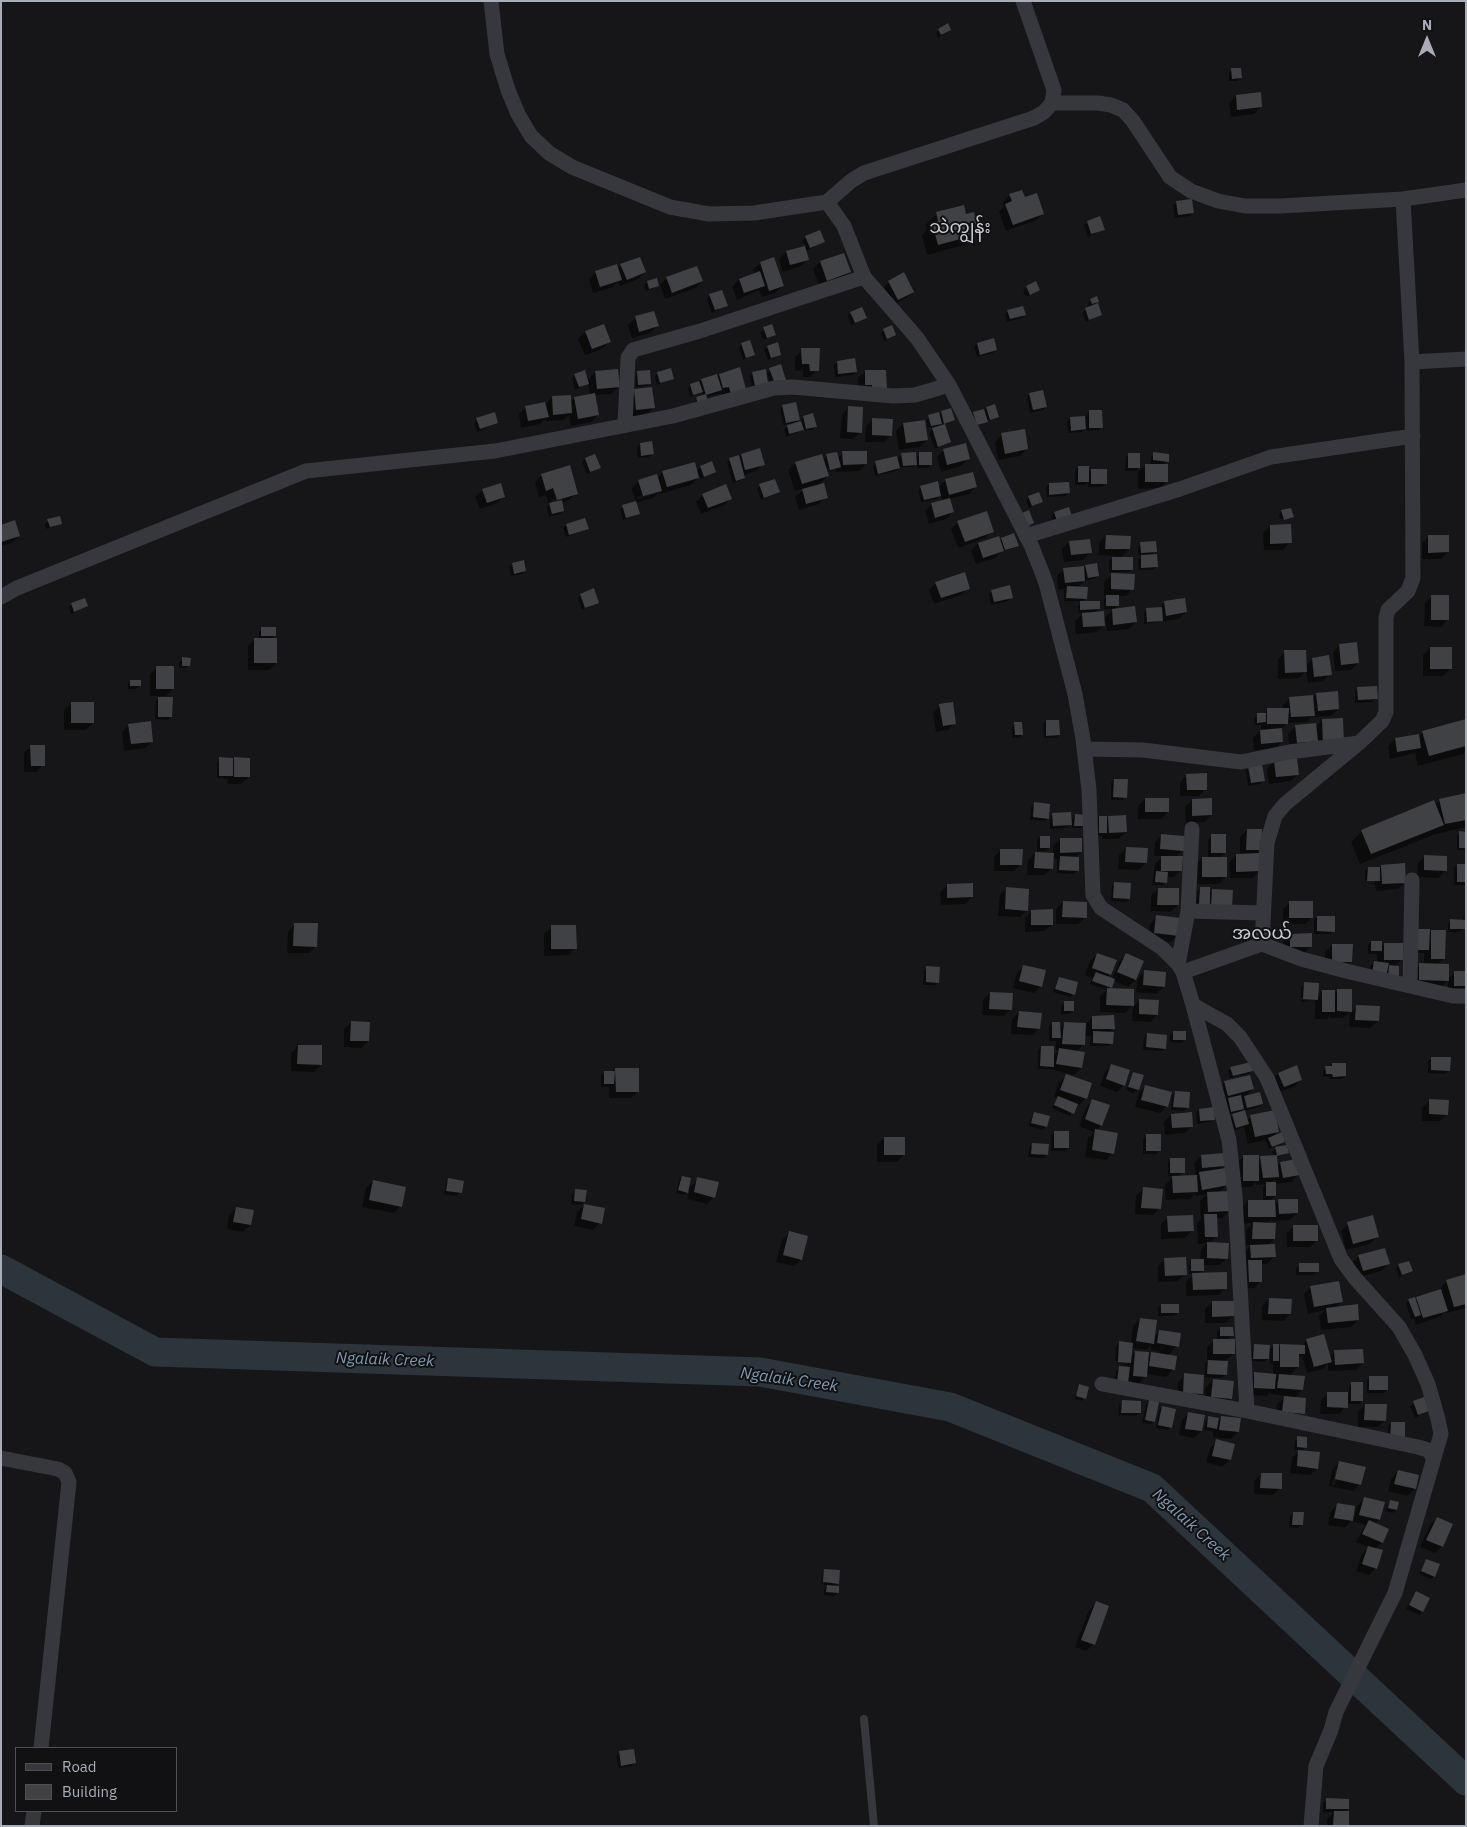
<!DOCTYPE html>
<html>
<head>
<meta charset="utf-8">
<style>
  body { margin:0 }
  #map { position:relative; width:1467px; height:1827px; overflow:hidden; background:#161618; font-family:"IBM Plex Sans",sans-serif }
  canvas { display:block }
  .frame { position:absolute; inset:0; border:2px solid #a8adb8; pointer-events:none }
  .legend { position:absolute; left:15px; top:1747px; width:162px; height:65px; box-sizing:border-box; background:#111113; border:1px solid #4d4f55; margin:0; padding:6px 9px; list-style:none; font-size:15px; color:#a8adb8 }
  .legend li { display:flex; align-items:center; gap:10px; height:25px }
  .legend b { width:25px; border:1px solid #4d4f55 }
  .north { position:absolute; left:1402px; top:15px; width:50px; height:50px; -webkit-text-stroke:4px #111113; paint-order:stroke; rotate:0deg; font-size:14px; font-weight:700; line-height:20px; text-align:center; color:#a8adb8 }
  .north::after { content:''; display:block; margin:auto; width:18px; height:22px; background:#a8adb8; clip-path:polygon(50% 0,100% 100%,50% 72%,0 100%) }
</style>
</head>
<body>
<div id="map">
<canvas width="1467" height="1827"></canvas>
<div class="frame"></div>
<ul class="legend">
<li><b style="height:6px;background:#37383d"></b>Road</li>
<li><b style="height:14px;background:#404145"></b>Building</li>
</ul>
<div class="north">N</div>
</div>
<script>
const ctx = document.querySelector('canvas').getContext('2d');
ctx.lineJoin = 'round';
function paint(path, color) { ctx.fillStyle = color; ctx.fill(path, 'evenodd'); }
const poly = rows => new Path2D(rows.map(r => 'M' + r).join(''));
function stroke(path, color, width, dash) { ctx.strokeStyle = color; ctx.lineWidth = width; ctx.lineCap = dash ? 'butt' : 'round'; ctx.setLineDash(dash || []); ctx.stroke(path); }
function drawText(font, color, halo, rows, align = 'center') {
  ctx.font = font + ' "IBM Plex Sans","Noto Sans Myanmar",sans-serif'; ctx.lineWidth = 4; ctx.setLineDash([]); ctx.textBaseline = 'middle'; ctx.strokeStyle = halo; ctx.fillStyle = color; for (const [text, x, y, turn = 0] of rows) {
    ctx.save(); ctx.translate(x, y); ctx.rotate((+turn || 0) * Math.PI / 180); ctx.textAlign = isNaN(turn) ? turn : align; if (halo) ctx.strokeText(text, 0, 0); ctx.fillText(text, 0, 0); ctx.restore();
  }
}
paint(poly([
  [939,30,950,30,938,38,936,33],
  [1232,70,1240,78,1237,81,1229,81,1229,73],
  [1236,96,1261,107,1254,114,1231,117,1229,103],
  [1010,195,1043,213,1036,220,1006,231,999,212,1004,206,1003,202],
  [1177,202,1193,213,1190,216,1175,218,1173,205],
  [937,214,965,215,978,233,967,244,927,255,922,235,927,230,926,224],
  [1100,218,1103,229,1088,237,1084,225],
  [806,237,824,242,806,251,808,259,801,266,783,272,779,259,786,252,806,247,803,240],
  [843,254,849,272,842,279,820,287,813,269,820,262],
  [774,259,782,286,775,293,762,297,759,290,737,300,732,287,739,280,755,274,753,270,760,263],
  [621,265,645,272,638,279,620,286,618,282,613,287,593,293,589,279,596,272,617,269],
  [667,278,702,281,695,288,665,299,660,285],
  [647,282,658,286,646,291,644,285],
  [889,282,913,291,906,298,891,306,882,289],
  [1035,283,1038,290,1026,297,1023,290],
  [710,296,726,305,712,313,707,299],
  [1091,300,1097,302,1092,307,1101,315,1086,322,1082,313,1089,308,1088,303],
  [1008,311,1024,315,1021,318,1007,322,1005,314],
  [653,312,657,326,650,333,632,338,628,325,635,318],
  [851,313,865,317,851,325,848,316],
  [603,325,609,342,602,349,585,355,578,339,585,332],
  [771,326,774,335,763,340,760,332],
  [884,330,895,334,884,341,881,333],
  [993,340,996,350,993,353,977,357,974,347,977,344],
  [742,344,753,355,743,360,739,347],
  [767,347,780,354,768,360,764,350],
  [802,350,817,370,810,377,803,377,803,370,795,371,795,357],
  [837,362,856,372,853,375,835,377,834,365],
  [780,366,771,386,767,373,767,383,752,388,750,376,753,373,765,374],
  [866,371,885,388,859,391,858,378],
  [595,372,618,387,611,394,594,395,598,415,591,422,571,426,569,415,564,420,546,421,546,418,540,424,521,428,519,414,526,407,545,405,552,397,570,396,570,402,574,398,590,395,588,383,575,390,572,378,575,375,587,381],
  [638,373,650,383,647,386,636,387,635,376],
  [658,373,673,378,657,385,655,377],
  [719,375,745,389,724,400,722,393,705,397,695,407,693,402,703,397,702,391,690,397,688,388,702,380,717,377],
  [634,391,653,408,646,415,629,417,627,398],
  [1030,394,1046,407,1043,410,1030,413,1027,397],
  [994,405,997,416,974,427,971,416],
  [783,406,799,420,794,424,801,422,803,417,815,426,812,430,803,430,786,437,784,429,789,424,783,425,780,409],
  [849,407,861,432,853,439,840,438,842,414],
  [1089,411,1102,427,1099,430,1087,431,1086,427,1082,432,1068,433,1067,421,1070,418,1086,417],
  [942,413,954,420,944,425,949,442,935,449,929,433,935,427,928,428,926,419],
  [477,419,497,423,477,432,474,422],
  [873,419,891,435,884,442,865,442,866,426],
  [903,424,927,440,920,447,899,450,896,431],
  [1002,435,1027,449,1020,456,998,460,995,442],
  [640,444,652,454,649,457,638,458,637,447],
  [944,450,968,459,961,466,941,472,937,457],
  [843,453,866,464,859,471,836,472,836,470,827,472,828,476,817,486,826,497,819,504,799,510,795,497,805,488,795,491,788,470,796,463,823,460,827,455,838,458],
  [836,467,836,469,824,472,824,470],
  [902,454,915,458,920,454,931,464,928,468,917,468,917,463,913,467,900,467,896,471,875,476,873,466,876,463,897,460],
  [1129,454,1139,468,1136,471,1125,471,1126,457],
  [1154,454,1167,461,1163,465,1167,481,1160,488,1138,489,1138,472,1145,465,1150,465,1151,457],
  [741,455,763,464,756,471,743,475,741,480,733,483,727,462],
  [586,459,599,467,587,474,582,462],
  [701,467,715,472,701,479,697,470],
  [1078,467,1088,473,1092,470,1106,484,1102,487,1088,487,1088,482,1085,485,1075,485,1075,470],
  [663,472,698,478,691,485,660,494,659,492,653,498,636,503,639,514,623,520,620,509,636,502,632,488,639,481,657,478],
  [654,492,654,494,638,499,637,497],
  [542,475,576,493,569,500,561,503,563,511,560,514,549,517,546,507,549,504,546,495,539,497,535,482],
  [570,495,570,497,551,503,550,501],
  [946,480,976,487,969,494,949,499,953,512,946,519,929,524,925,511,932,504,942,501,941,495,937,499,921,502,918,490,921,487,938,488],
  [1049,484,1068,493,1065,496,1047,497,1046,487],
  [760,486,779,492,761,500,757,489],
  [483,490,504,496,497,503,480,509,475,497],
  [703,495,731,498,724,505,701,514,696,502],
  [1029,497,1042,502,1029,508,1026,500],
  [1282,511,1292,517,1280,519,1279,514],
  [1054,513,1070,516,1054,523,1051,516],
  [48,521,61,523,46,529,45,524],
  [958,522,992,531,985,538,958,548,951,529],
  [566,525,587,529,566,537,563,528],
  [1,526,19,536,12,543,1,546],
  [1270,526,1290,542,1283,550,1264,550,1263,533],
  [1106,536,1129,549,1120,558,1132,569,1129,572,1109,572,1109,561,1115,556,1099,555,1099,543],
  [1429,536,1448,552,1441,559,1422,559,1422,543],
  [1002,539,1017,545,1014,548,1002,551,995,558,976,564,971,551,978,544],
  [1069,542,1090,553,1083,560,1064,562,1062,549],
  [1141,543,1155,551,1151,556,1156,567,1153,570,1139,570,1138,560,1143,555,1138,555,1138,546],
  [513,564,525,571,522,574,511,576,509,567],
  [1086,566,1098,575,1095,579,1084,581,1077,588,1086,598,1082,602,1099,609,1095,613,1103,619,1114,609,1104,609,1104,599,1107,596,1104,596,1104,582,1113,573,1133,589,1126,596,1118,596,1118,606,1113,610,1136,622,1129,629,1107,631,1106,623,1097,632,1076,634,1075,621,1084,612,1078,613,1078,606,1082,601,1064,601,1064,589,1058,590,1057,576,1064,569,1083,569],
  [936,583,968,588,961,595,934,604,929,590],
  [992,591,1011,597,1008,601,991,605,989,594],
  [581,595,598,602,582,610,578,598],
  [1432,596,1448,619,1441,627,1424,626,1425,603],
  [1164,603,1186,612,1179,619,1144,624,1144,612,1147,609,1159,608],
  [72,604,87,606,71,614,69,608],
  [262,628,275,636,271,639,276,663,269,670,248,670,248,646,255,639,259,639,259,632],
  [1340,645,1358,663,1351,670,1335,671,1333,652],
  [1430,648,1450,669,1443,676,1423,676,1423,655],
  [1285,652,1305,666,1313,659,1330,674,1323,681,1308,683,1306,671,1299,678,1278,679,1278,659],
  [182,659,189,665,186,668,179,668,179,662],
  [157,667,173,689,166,696,150,696,150,674],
  [131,681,139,686,136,689,128,689,128,684],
  [1358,688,1376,699,1373,702,1355,703,1355,691],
  [1317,694,1338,709,1331,716,1311,717,1307,722,1287,723,1281,730,1282,742,1275,749,1254,750,1253,738,1261,730,1261,725,1255,725,1254,718,1258,715,1263,715,1268,709,1283,709,1283,705,1290,698,1312,699],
  [159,698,171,716,168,720,155,719,156,701],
  [71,703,93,723,86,730,64,730,64,710],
  [940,706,955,723,948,730,936,732,933,713],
  [1322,720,1343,742,1290,750,1288,734,1295,727,1315,727],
  [1046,721,1059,735,1056,738,1044,738,1043,724],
  [1466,721,1466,751,1463,754,1418,766,1415,753,1390,759,1388,746,1395,739,1418,737,1423,732],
  [1015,724,1022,734,1019,738,1012,738,1012,727],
  [129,725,152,741,145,748,124,751,122,732],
  [31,746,43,765,36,772,24,772,24,753],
  [220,759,232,762,235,759,249,777,241,784,227,784,228,779,217,778,217,762],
  [1274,762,1298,774,1291,781,1269,784,1267,769],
  [1249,768,1263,781,1260,784,1248,786,1246,771],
  [1187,775,1206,789,1199,796,1180,796,1180,782],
  [1114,780,1126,797,1123,800,1111,800,1111,783],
  [1466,794,1466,827,1433,835,1360,864,1351,842,1362,831,1435,805,1440,800],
  [1145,799,1168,812,1161,819,1138,819,1138,806],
  [1192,800,1211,815,1204,822,1186,822,1185,807],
  [1034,804,1048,818,1045,821,1030,820,1031,807],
  [1053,814,1070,820,1075,816,1084,825,1081,828,1072,828,1072,824,1067,828,1050,829,1050,817],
  [1099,817,1106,820,1109,817,1126,832,1119,839,1102,839,1102,836,1096,836,1096,821],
  [1247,830,1260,849,1255,855,1259,871,1252,878,1230,878,1229,863,1236,855,1240,855,1240,837],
  [1460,833,1466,833,1466,850,1457,850,1457,836],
  [1162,835,1183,850,1176,857,1181,870,1174,877,1166,877,1163,885,1152,885,1155,864,1163,856,1154,856,1155,842],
  [1212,836,1225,853,1220,858,1226,876,1219,884,1195,884,1195,865,1202,858,1208,858,1208,839],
  [1040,837,1049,847,1046,851,1037,851,1037,840],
  [1060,839,1081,852,1075,858,1078,870,1074,874,1057,873,1057,859,1053,859,1052,868,1045,875,1027,875,1028,860,1035,853,1053,854,1053,846],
  [1126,848,1146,863,1139,870,1118,869,1119,855],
  [1001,850,1021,864,1014,871,994,871,994,857],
  [1425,856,1445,871,1438,878,1417,877,1418,863],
  [1457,865,1466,865,1466,885,1454,885,1454,868],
  [1382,866,1405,882,1398,889,1376,891,1375,884,1365,884,1375,883,1375,880,1365,880,1365,871,1368,868,1379,868],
  [1115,883,1129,899,1126,902,1111,901,1112,886],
  [948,885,972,897,965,904,941,905,940,892],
  [1007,888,1027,910,1020,917,998,916,1000,895],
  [1200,888,1209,894,1212,891,1231,906,1196,907,1197,891],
  [1158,889,1178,905,1170,912,1151,911,1151,896],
  [1063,902,1086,917,1078,924,1056,924,1056,909],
  [1290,902,1312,917,1305,924,1283,924,1283,909],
  [1466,903,1463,929,1460,932,1448,932,1448,924,1451,921,1463,921],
  [1032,911,1052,924,1045,931,1025,932,1025,918],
  [1157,917,1178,935,1171,942,1148,940,1150,924],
  [1317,917,1334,931,1330,934,1314,934,1314,920],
  [295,924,316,946,309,953,287,953,288,931],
  [552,927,575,948,568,955,544,956,544,934],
  [1431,931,1444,958,1437,965,1448,979,1455,972,1466,972,1466,993,1448,993,1448,980,1441,987,1412,987,1413,972,1420,965,1424,965,1424,953,1415,953],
  [1290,935,1311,946,1304,953,1283,953,1283,942],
  [1371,942,1380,948,1384,944,1402,959,1394,967,1398,979,1369,977,1371,965,1377,962,1377,954,1368,954,1368,945],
  [1332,945,1351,961,1344,968,1325,968,1325,952],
  [1097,954,1110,975,1107,977,1112,979,1119,962,1126,955,1142,962,1135,980,1128,987,1113,980,1109,989,1132,1006,1125,1013,1100,1012,1100,996,1107,990,1090,984,1092,978,1085,975,1090,961],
  [1024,966,1041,986,1034,993,1013,988,1017,973],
  [927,967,938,982,935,985,923,985,924,971],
  [1145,971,1164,987,1156,994,1136,992,1138,978],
  [1059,978,1074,994,1070,997,1053,992],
  [1305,984,1317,997,1322,991,1334,994,1338,990,1351,990,1350,1013,1357,1007,1378,1021,1370,1028,1349,1027,1350,1012,1343,1018,1330,1018,1330,1015,1327,1019,1315,1019,1315,998,1301,998,1301,987],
  [990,993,1011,1009,1004,1016,982,1015,983,1000],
  [1140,1000,1157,1015,1150,1022,1132,1021,1133,1007],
  [1301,1000,1315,1001,1301,1002],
  [1064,1003,1073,1011,1069,1014,1061,1014,1061,1006],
  [1019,1012,1039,1028,1032,1035,1011,1034,1012,1019],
  [1092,1017,1113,1028,1108,1033,1112,1043,1109,1046,1090,1046,1091,1036,1084,1036,1083,1045,1076,1052,1081,1068,1074,1075,1050,1069,1038,1069,1038,1050,1041,1047,1053,1056,1058,1051,1056,1050,1056,1041,1049,1041,1049,1026,1052,1023,1059,1028,1064,1023,1085,1025],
  [352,1022,368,1041,361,1048,344,1047,344,1029],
  [1173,1032,1185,1039,1182,1043,1170,1042,1170,1035],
  [1147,1034,1165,1048,1162,1051,1143,1050,1144,1038],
  [298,1046,321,1065,314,1072,291,1071,291,1053],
  [1432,1058,1449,1070,1446,1074,1428,1073,1428,1061],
  [1332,1064,1345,1076,1342,1079,1330,1079,1330,1077,1323,1077,1323,1070],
  [1112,1065,1124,1085,1117,1092,1100,1086,1105,1072],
  [1231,1068,1252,1071,1249,1074,1230,1078,1228,1071],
  [616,1069,638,1091,631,1098,609,1098,609,1087,601,1087,601,1075],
  [1133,1073,1142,1076,1134,1093,1126,1090],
  [1278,1074,1301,1080,1294,1087,1276,1093,1271,1081],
  [1066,1076,1086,1098,1079,1105,1077,1104,1070,1116,1052,1108,1058,1098,1054,1097,1059,1083],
  [1225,1082,1253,1089,1245,1097,1262,1104,1259,1107,1244,1111,1247,1120,1251,1117,1278,1132,1272,1137,1284,1141,1281,1144,1269,1149,1265,1140,1248,1144,1244,1127,1233,1131,1230,1118,1235,1113,1228,1114,1218,1089],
  [1146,1086,1167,1106,1160,1113,1135,1107,1139,1093],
  [1175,1092,1187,1108,1184,1111,1171,1110,1172,1095],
  [1093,1100,1101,1125,1096,1131,1113,1153,1106,1160,1085,1157,1088,1138,1094,1132,1079,1126,1086,1108],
  [1429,1101,1447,1114,1440,1121,1422,1121,1422,1108],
  [1466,1105,1466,1125,1465,1125,1465,1106],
  [1199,1110,1214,1119,1211,1122,1197,1124,1196,1113],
  [1034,1113,1046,1126,1043,1130,1028,1126],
  [1171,1115,1192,1126,1185,1133,1165,1135,1164,1122],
  [1054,1132,1068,1148,1065,1151,1051,1151,1051,1135],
  [1146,1136,1160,1150,1157,1154,1143,1154,1143,1139],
  [884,1138,904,1155,897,1162,877,1162,877,1145],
  [1032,1145,1047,1155,1044,1158,1028,1157,1029,1148],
  [1276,1149,1288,1153,1276,1158,1277,1166,1280,1163,1298,1175,1291,1182,1275,1184,1275,1196,1269,1201,1274,1205,1279,1201,1297,1213,1290,1220,1272,1221,1272,1219,1267,1224,1274,1239,1268,1245,1274,1257,1267,1264,1261,1264,1261,1281,1254,1288,1242,1289,1244,1253,1251,1245,1246,1245,1246,1230,1253,1223,1241,1224,1241,1208,1248,1201,1263,1201,1263,1187,1266,1184,1256,1185,1256,1182,1251,1187,1237,1187,1237,1163,1244,1156,1258,1161,1261,1158,1274,1156,1272,1152],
  [1275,1179,1276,1184,1270,1184],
  [1201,1156,1223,1166,1219,1170,1227,1185,1219,1193,1229,1211,1222,1218,1216,1218,1217,1236,1210,1243,1227,1258,1220,1265,1203,1265,1203,1271,1199,1274,1226,1288,1219,1295,1186,1296,1186,1282,1194,1274,1189,1274,1189,1263,1192,1260,1200,1260,1201,1250,1207,1243,1198,1244,1197,1223,1201,1219,1200,1201,1207,1194,1196,1196,1195,1193,1190,1199,1166,1200,1165,1185,1174,1176,1168,1176,1168,1162,1171,1159,1183,1172,1178,1177,1196,1176,1194,1163],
  [682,1177,688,1189,698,1179,714,1197,707,1204,687,1199,690,1189,684,1195,676,1193,679,1181],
  [449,1180,460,1192,457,1196,444,1194,446,1183],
  [373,1181,401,1206,394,1213,362,1207,366,1188],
  [1143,1189,1160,1208,1153,1215,1135,1214,1136,1196],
  [576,1191,584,1202,581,1205,571,1204,572,1194],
  [584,1205,600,1223,593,1230,574,1226,577,1212],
  [236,1208,250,1225,243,1232,227,1229,229,1215],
  [1168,1217,1192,1231,1185,1238,1161,1239,1161,1224],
  [1348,1224,1377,1237,1370,1244,1346,1250,1341,1231],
  [1294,1226,1317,1240,1310,1247,1287,1247,1287,1233],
  [789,1233,801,1259,794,1266,776,1262,782,1240],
  [1359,1256,1388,1264,1381,1271,1356,1278,1352,1263],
  [1165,1259,1185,1274,1178,1281,1158,1282,1158,1266],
  [1300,1265,1317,1272,1314,1275,1296,1275,1296,1268],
  [1399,1266,1411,1270,1399,1277,1396,1269],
  [1466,1276,1466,1308,1447,1313,1447,1310,1439,1317,1416,1325,1414,1318,1411,1319,1406,1303,1409,1300,1415,1301,1441,1291,1440,1288,1447,1281],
  [1311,1287,1342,1301,1335,1308,1358,1320,1351,1327,1321,1330,1319,1316,1325,1310,1308,1314,1304,1294],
  [1269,1299,1290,1314,1283,1321,1262,1320,1262,1306],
  [1212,1302,1233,1316,1226,1323,1205,1323,1205,1309],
  [1161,1305,1178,1313,1174,1316,1158,1316,1158,1308],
  [1140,1319,1154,1337,1160,1331,1177,1346,1168,1355,1175,1357,1173,1370,1166,1377,1146,1374,1139,1384,1114,1385,1116,1371,1119,1368,1128,1368,1128,1366,1115,1363,1128,1364,1128,1362,1115,1361,1116,1346,1120,1343,1131,1344,1133,1326],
  [1151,1345,1151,1350,1160,1352,1160,1354,1152,1353,1148,1357,1135,1352,1130,1357,1131,1348,1146,1350],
  [1220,1329,1232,1335,1227,1340,1234,1353,1226,1360,1225,1375,1222,1378,1203,1377,1202,1393,1195,1400,1177,1399,1178,1382,1185,1375,1205,1376,1205,1364,1209,1360,1207,1360,1207,1347,1214,1340,1217,1340,1217,1332],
  [1307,1340,1329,1357,1335,1352,1363,1362,1356,1370,1328,1371,1328,1364,1323,1369,1307,1373,1302,1356,1298,1357,1298,1367,1289,1376,1302,1390,1294,1398,1303,1413,1296,1421,1276,1419,1277,1404,1286,1396,1271,1394,1271,1391,1267,1396,1247,1395,1248,1381,1255,1374,1273,1375,1273,1364,1270,1364,1270,1356,1265,1362,1251,1361,1252,1349,1255,1346,1268,1350,1274,1345,1278,1348,1281,1346,1298,1349],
  [1274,1374,1280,1374,1274,1380],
  [1370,1377,1387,1390,1384,1393,1367,1393,1367,1380],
  [1213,1380,1230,1399,1223,1406,1204,1404,1206,1387],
  [1352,1383,1362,1401,1359,1404,1347,1404,1339,1414,1320,1414,1321,1400,1328,1393,1349,1394,1349,1386],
  [1080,1386,1084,1398,1081,1401,1074,1399],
  [1423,1399,1428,1411,1415,1418,1410,1406],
  [1149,1401,1154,1421,1151,1424,1142,1423,1146,1405],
  [1122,1402,1139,1412,1136,1416,1119,1415,1119,1405],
  [1365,1405,1385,1420,1378,1427,1358,1427,1358,1412],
  [1162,1407,1171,1427,1168,1430,1156,1428,1159,1410],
  [1189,1413,1201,1431,1194,1438,1179,1435,1182,1420],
  [1209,1417,1219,1419,1221,1417,1238,1432,1231,1439,1213,1437,1213,1431,1204,1430,1206,1421],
  [1391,1423,1404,1423,1388,1442,1388,1426],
  [1298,1438,1306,1447,1301,1451,1317,1468,1310,1475,1290,1473,1292,1458,1300,1450,1294,1450,1295,1441],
  [1217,1441,1230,1460,1222,1467,1206,1462,1210,1448],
  [1339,1463,1360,1484,1353,1491,1329,1486,1332,1470],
  [1336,1469,1338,1469,1335,1485,1332,1485],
  [1398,1472,1414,1489,1407,1496,1388,1491,1391,1479],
  [1261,1474,1280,1488,1273,1495,1254,1494,1254,1481],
  [1364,1499,1379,1520,1374,1524,1387,1530,1382,1543,1375,1549,1376,1568,1369,1575,1356,1571,1362,1554,1369,1547,1356,1542,1366,1525,1351,1521,1345,1528,1328,1525,1330,1512,1337,1505,1355,1516,1357,1506],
  [1390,1501,1396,1510,1393,1513,1385,1511],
  [1293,1513,1301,1525,1298,1528,1289,1527,1290,1516],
  [1437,1518,1442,1546,1435,1553,1420,1547,1430,1525],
  [1426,1560,1434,1576,1431,1579,1419,1574],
  [825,1570,838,1583,834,1587,838,1593,834,1596,824,1595,824,1589,828,1586,824,1585],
  [823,1572,822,1585,821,1585,822,1573],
  [1416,1592,1422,1612,1419,1615,1406,1609],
  [1096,1603,1094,1644,1086,1651,1075,1647,1089,1610],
  [620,1752,635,1762,632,1766,619,1768,616,1756],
  [1327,1800,1348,1809,1344,1812,1347,1826,1327,1826,1327,1819,1334,1812,1323,1812,1323,1803]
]), '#0007');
stroke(poly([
  [1,1269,155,1352,760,1372,950,1407,1152,1488,1466,1781]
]), '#2c353c', 29);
paint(poly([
  [948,23,951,30,941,35,938,29],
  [1231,68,1241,68,1242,78,1232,79],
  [1261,92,1262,107,1237,110,1236,95],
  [1022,190,1025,197,1037,193,1044,214,1013,225,1005,204,1012,201,1009,194],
  [1192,199,1194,213,1178,215,1176,201],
  [964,205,966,214,974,212,979,234,938,245,932,223,938,221,936,212],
  [1100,216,1105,230,1091,234,1087,221],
  [820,230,825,242,810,248,805,236],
  [805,246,809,260,790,265,786,251],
  [844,253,851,272,827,281,820,261],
  [640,257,646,272,627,280,620,264],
  [774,257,784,286,769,291,760,262],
  [617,264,622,280,600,287,595,271],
  [697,266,703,281,672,293,666,277],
  [760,271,765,286,744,293,739,279],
  [904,272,914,292,898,300,888,281],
  [657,278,659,286,649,289,647,281],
  [1036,281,1040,290,1030,295,1026,286],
  [722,290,728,306,715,310,709,294],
  [1097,296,1099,302,1092,304,1090,299],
  [1098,303,1102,315,1089,320,1085,308],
  [1023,306,1026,315,1010,319,1007,310],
  [862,307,867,318,855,323,850,312],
  [654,311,659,326,639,332,635,316],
  [604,324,611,342,592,349,585,331],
  [772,324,776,335,767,338,763,327],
  [892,325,896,335,887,339,883,329],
  [994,338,997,350,980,355,977,343],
  [750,340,755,355,746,358,741,343],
  [778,342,781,355,771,358,767,346],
  [801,348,820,348,819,371,810,371,809,364,802,364],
  [855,358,857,372,838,374,837,361],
  [781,364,786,380,775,384,769,368],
  [740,367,746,389,731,394,729,387,723,388,719,374],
  [671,368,674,379,660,383,657,372],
  [618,369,620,387,597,389,595,371],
  [766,369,768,383,755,386,752,372],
  [585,370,589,384,579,387,574,374],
  [650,370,651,384,638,385,637,371],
  [865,370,886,370,887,389,872,389,872,385,865,385],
  [717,374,722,390,706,395,701,379],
  [699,381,703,392,693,395,690,384],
  [652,387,655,408,636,410,634,389],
  [1043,390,1047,407,1033,410,1029,393],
  [595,393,599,415,578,419,574,397],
  [706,394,709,404,699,407,696,397],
  [571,395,572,413,553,415,552,396],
  [545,402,549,417,528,421,525,406],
  [796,402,800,420,786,423,782,405],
  [995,404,999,417,990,420,986,407],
  [848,406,863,407,862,433,847,432],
  [951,408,955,420,944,424,941,411],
  [984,409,988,422,977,425,973,412],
  [1089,410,1102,410,1103,428,1089,428],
  [495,412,498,423,480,429,476,418],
  [939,412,942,424,931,426,928,415],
  [813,413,817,427,806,429,803,416],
  [1085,416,1086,429,1071,431,1070,417],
  [872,418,893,419,892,436,872,435],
  [925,420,928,440,906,443,903,423],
  [801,421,804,430,789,434,787,425],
  [945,424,951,442,938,447,932,428],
  [1025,429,1028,449,1005,454,1001,433],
  [652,441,654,454,641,456,640,443],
  [966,443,970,459,947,465,943,449],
  [760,448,765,465,745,470,741,454],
  [842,451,867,451,867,464,843,465],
  [837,452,841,467,830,470,826,454],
  [916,452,917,465,903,466,901,453],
  [919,452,932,452,932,465,919,465],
  [1153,452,1169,454,1169,462,1153,460],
  [1128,453,1140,453,1140,468,1128,468],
  [595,454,601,468,590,472,585,458],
  [822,454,829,476,802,484,795,462],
  [739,455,745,478,736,481,729,458],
  [897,456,900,468,878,474,875,461],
  [712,461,716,472,704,477,700,466],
  [695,462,699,478,667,487,662,471],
  [1145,464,1168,464,1168,482,1145,482],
  [570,465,578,494,557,500,553,488,546,491,541,474],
  [1078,466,1089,466,1089,482,1078,482],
  [1091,469,1107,469,1107,484,1091,484],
  [973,472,977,487,949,495,945,479],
  [657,474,662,491,643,496,638,480],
  [775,479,780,492,764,498,759,484],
  [938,481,941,496,924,500,920,486],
  [1069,482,1070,493,1049,495,1049,483],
  [501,483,505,497,487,503,482,489],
  [824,483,828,498,806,504,802,489],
  [726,484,732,499,708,508,702,494],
  [1039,492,1043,502,1032,506,1028,496],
  [950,498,954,512,935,518,931,503],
  [562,500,564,511,552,514,549,503],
  [636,501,640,514,626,518,622,505],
  [1069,507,1072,517,1057,521,1054,512],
  [1291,508,1294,517,1284,520,1281,510],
  [1029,510,1034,523,1025,527,1020,514],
  [987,511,994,532,965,542,957,521],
  [60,516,62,524,50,527,47,519],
  [585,518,589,529,569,535,566,524],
  [15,520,20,536,1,542,1,525],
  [1291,524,1292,543,1270,544,1270,525],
  [1014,533,1019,546,1005,550,1001,538],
  [1106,535,1131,536,1130,549,1105,549],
  [1428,535,1449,535,1449,552,1428,553],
  [999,536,1004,551,983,558,978,543],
  [1090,539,1092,553,1071,555,1069,541],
  [1156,541,1157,552,1141,553,1140,542],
  [1157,554,1158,567,1141,568,1141,555],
  [1112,557,1133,557,1133,570,1112,570],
  [524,560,526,571,514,574,512,563],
  [1097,563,1099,576,1088,578,1085,565],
  [1084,566,1085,581,1065,583,1063,568],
  [965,572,970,589,941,598,935,582],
  [1111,573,1135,574,1134,590,1111,589],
  [1010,585,1013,598,994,602,991,590],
  [1067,586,1088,587,1087,599,1066,598],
  [594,588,599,603,585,608,580,594],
  [1106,595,1119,595,1119,606,1106,606],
  [1431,595,1449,595,1449,620,1431,620],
  [85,598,88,606,74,612,71,603],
  [1185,598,1187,612,1166,616,1164,601],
  [1080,601,1100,601,1100,609,1080,610],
  [1135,606,1137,622,1113,625,1112,609],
  [1162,607,1163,621,1147,622,1146,608],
  [1104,611,1105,626,1083,627,1082,613],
  [261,627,276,627,276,636,261,636],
  [254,638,277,638,277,663,254,663],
  [1357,642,1359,663,1341,665,1339,644],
  [1430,647,1452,647,1452,669,1430,669],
  [1284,650,1306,650,1307,672,1285,673],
  [1329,655,1332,675,1314,677,1312,658],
  [182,657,191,658,190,666,182,666],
  [156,666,174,666,174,689,156,689],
  [130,680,141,680,141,686,130,686],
  [1377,686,1378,699,1358,700,1357,687],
  [1338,691,1339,709,1318,711,1316,693],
  [1313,695,1315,716,1291,717,1289,697],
  [158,697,173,697,172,717,158,717],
  [71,702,94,702,94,723,71,723],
  [953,702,956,724,943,726,939,704],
  [1267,708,1289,708,1288,724,1267,724],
  [1257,713,1266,713,1266,722,1257,723],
  [1343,718,1344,743,1323,744,1322,719],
  [1466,719,1466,746,1429,756,1422,731],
  [1046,720,1059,720,1060,735,1046,736],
  [151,721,153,742,131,744,128,724],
  [1014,722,1022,722,1023,735,1015,735],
  [1316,723,1318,741,1297,743,1295,725],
  [1282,728,1283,742,1261,744,1260,730],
  [1419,734,1421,748,1397,752,1395,738],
  [30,745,45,745,45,766,31,766],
  [219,757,233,758,233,776,219,776],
  [234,757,250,758,250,777,234,777],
  [1297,758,1299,775,1276,777,1274,761],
  [1262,764,1265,781,1251,783,1248,766],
  [1207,773,1207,790,1187,790,1186,774],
  [1114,779,1128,779,1127,798,1113,797],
  [1466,793,1466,820,1445,824,1439,799],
  [1145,798,1169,798,1169,812,1145,812],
  [1212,798,1212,815,1192,816,1192,799],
  [1434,800,1444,825,1371,854,1361,830],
  [1034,802,1050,804,1049,819,1033,817],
  [1071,812,1072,825,1053,826,1052,813],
  [1075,814,1086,815,1086,826,1074,826],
  [1126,815,1127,832,1109,833,1108,816],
  [1099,816,1107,816,1107,833,1099,833],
  [1247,829,1262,829,1261,850,1246,850],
  [1459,831,1466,832,1466,848,1459,848],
  [1161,834,1185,836,1184,851,1160,849],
  [1211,834,1226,834,1226,853,1211,853],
  [1040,836,1050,836,1050,848,1040,848],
  [1060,838,1082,838,1082,852,1060,853],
  [1126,847,1148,848,1147,863,1125,862],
  [1000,849,1023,849,1022,865,1000,865],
  [1035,852,1054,853,1053,869,1034,868],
  [1260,853,1260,871,1236,872,1236,854],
  [1424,855,1447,856,1447,871,1424,870],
  [1060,856,1079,857,1079,871,1059,870],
  [1161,856,1183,856,1182,871,1161,871],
  [1202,857,1227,857,1227,877,1202,877],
  [1405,863,1406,883,1382,884,1381,865],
  [1457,864,1466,864,1466,882,1457,882],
  [1368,867,1380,867,1380,881,1367,881],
  [1156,871,1168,872,1167,883,1155,882],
  [1114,882,1131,883,1130,899,1113,898],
  [973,883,973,897,947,898,947,884],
  [1006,887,1029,889,1028,911,1005,909],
  [1200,887,1210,887,1210,905,1199,904],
  [1158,888,1179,888,1179,905,1157,905],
  [1212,889,1233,890,1232,907,1211,906],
  [1063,901,1087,902,1087,918,1062,917],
  [1289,901,1313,901,1313,918,1289,918],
  [1053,909,1053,925,1031,925,1031,910],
  [1156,915,1181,918,1179,936,1154,933],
  [1317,916,1335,916,1335,932,1317,931],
  [1450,919,1465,920,1465,929,1450,929],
  [294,923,318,923,317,947,293,946],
  [551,925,576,925,577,949,551,949],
  [1418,929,1430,929,1429,950,1418,950],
  [1431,930,1446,930,1445,959,1431,959],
  [1312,933,1312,947,1290,947,1290,934],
  [1371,941,1382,941,1382,951,1371,951],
  [1384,943,1403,943,1403,960,1384,960],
  [1332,944,1353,944,1352,962,1332,962],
  [1097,953,1117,960,1111,975,1092,968],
  [1126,953,1144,961,1136,980,1117,972],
  [1374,961,1389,963,1386,976,1372,974],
  [1419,963,1449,964,1449,981,1419,980],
  [1023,965,1046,970,1042,987,1019,981],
  [1389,965,1399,966,1399,979,1388,979],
  [926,966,940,967,939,983,926,982],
  [1144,970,1166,972,1165,987,1143,985],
  [1454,971,1466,971,1466,986,1454,986],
  [1096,972,1115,979,1112,988,1092,981],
  [1059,977,1078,982,1075,995,1055,989],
  [1304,982,1319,983,1318,1000,1303,999],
  [1107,988,1134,989,1134,1006,1106,1005],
  [1337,989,1352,989,1352,1012,1337,1011],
  [1322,990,1335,990,1335,1012,1322,1012],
  [990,992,1013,993,1012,1010,989,1009],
  [1139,999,1159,1000,1158,1015,1139,1014],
  [1064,1001,1074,1001,1074,1011,1064,1011],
  [1356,1005,1380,1006,1379,1021,1355,1020],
  [1019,1011,1042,1013,1040,1029,1017,1027],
  [1114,1015,1115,1029,1092,1029,1092,1016],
  [351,1021,370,1022,369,1041,350,1041],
  [1052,1022,1060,1022,1061,1038,1052,1038],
  [1064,1022,1086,1023,1085,1045,1062,1044],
  [1093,1031,1114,1032,1113,1044,1093,1043],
  [1173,1031,1186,1031,1186,1040,1173,1040],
  [1147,1033,1167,1035,1166,1049,1146,1047],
  [298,1045,322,1045,322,1065,297,1064],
  [1041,1046,1054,1046,1054,1067,1040,1066],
  [1059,1048,1085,1052,1082,1068,1056,1064],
  [1431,1057,1451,1057,1450,1071,1431,1070],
  [1251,1062,1253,1071,1233,1076,1230,1067],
  [1332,1063,1346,1063,1346,1076,1333,1077,1332,1074,1326,1074,1325,1066,1332,1066],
  [1111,1064,1130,1070,1125,1086,1106,1079],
  [1297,1065,1302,1080,1284,1087,1278,1073],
  [615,1068,639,1068,639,1092,616,1092],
  [604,1071,615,1071,614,1084,604,1084],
  [1133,1072,1144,1075,1139,1090,1128,1087],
  [1066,1074,1092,1083,1087,1099,1060,1090],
  [1250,1075,1254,1089,1228,1096,1224,1081],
  [1145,1085,1172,1092,1168,1107,1141,1100],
  [1175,1091,1190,1092,1189,1108,1173,1107],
  [1260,1092,1263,1104,1247,1108,1244,1096],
  [1241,1095,1244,1109,1231,1112,1228,1098],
  [1058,1096,1078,1104,1074,1114,1054,1105],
  [1092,1099,1110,1105,1102,1126,1085,1119],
  [1429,1099,1449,1100,1448,1115,1429,1114],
  [1214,1107,1215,1120,1200,1121,1199,1109],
  [1245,1110,1249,1124,1236,1128,1232,1114],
  [1275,1110,1279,1132,1255,1137,1250,1115],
  [1034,1112,1050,1116,1047,1127,1031,1123],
  [1192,1112,1193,1127,1172,1128,1171,1114],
  [1095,1129,1118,1133,1114,1154,1092,1150],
  [1054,1131,1069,1131,1069,1148,1054,1148],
  [1282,1132,1285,1142,1272,1147,1268,1138],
  [1146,1134,1161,1134,1161,1151,1146,1151],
  [884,1137,905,1137,905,1155,884,1155],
  [1032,1143,1049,1144,1048,1155,1031,1154],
  [1287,1145,1289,1153,1277,1156,1279,1177,1263,1178,1260,1156,1277,1155,1275,1147],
  [1224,1153,1225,1166,1202,1168,1201,1155],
  [1243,1155,1259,1155,1259,1181,1243,1181],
  [1170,1158,1185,1158,1185,1173,1170,1173],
  [1297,1159,1300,1175,1283,1178,1280,1162],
  [1226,1168,1229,1185,1202,1190,1199,1172],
  [1197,1175,1198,1192,1173,1193,1172,1176],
  [682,1176,691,1178,688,1193,678,1190],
  [697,1177,719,1182,715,1198,694,1192],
  [448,1178,464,1181,462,1193,446,1191],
  [373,1180,406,1187,402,1207,369,1200],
  [1266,1182,1276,1182,1276,1196,1266,1196],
  [1143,1187,1163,1189,1161,1209,1141,1208],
  [575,1189,587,1190,585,1202,574,1201],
  [1230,1191,1231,1211,1208,1212,1207,1192],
  [1278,1199,1298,1199,1298,1213,1279,1214],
  [1248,1200,1275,1200,1276,1217,1248,1217],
  [584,1204,605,1208,602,1224,581,1219],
  [236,1207,254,1210,251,1225,233,1222],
  [1204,1214,1217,1214,1218,1237,1205,1237],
  [1193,1215,1194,1231,1168,1232,1167,1216],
  [1373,1215,1379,1237,1353,1244,1347,1222],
  [1253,1222,1276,1223,1275,1239,1252,1239],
  [1293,1225,1318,1225,1318,1241,1293,1241],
  [789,1231,808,1236,802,1260,783,1255],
  [1207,1242,1229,1243,1228,1259,1207,1258],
  [1275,1244,1276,1257,1251,1258,1250,1245],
  [1385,1248,1390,1264,1363,1271,1358,1255],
  [1186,1257,1187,1275,1165,1276,1164,1258],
  [1191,1259,1204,1259,1204,1271,1191,1271],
  [1248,1260,1262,1260,1262,1282,1249,1282],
  [1409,1261,1413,1271,1402,1275,1398,1264],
  [1299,1263,1319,1263,1319,1272,1299,1272],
  [1227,1272,1227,1289,1193,1290,1192,1273],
  [1466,1274,1466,1304,1454,1307,1446,1280],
  [1339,1281,1343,1302,1314,1307,1310,1286],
  [1441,1289,1448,1311,1423,1318,1416,1297],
  [1415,1297,1421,1315,1415,1317,1408,1299],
  [1269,1298,1292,1299,1291,1314,1268,1314],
  [1212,1301,1234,1301,1234,1316,1212,1317],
  [1161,1304,1179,1304,1179,1313,1161,1313],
  [1358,1304,1359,1320,1328,1323,1326,1308],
  [1140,1318,1157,1320,1154,1344,1136,1341],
  [1220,1327,1233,1327,1234,1336,1220,1336],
  [1159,1330,1181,1333,1179,1347,1157,1343],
  [1324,1334,1332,1362,1314,1367,1306,1339],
  [1213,1339,1235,1339,1235,1354,1213,1354],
  [1119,1341,1133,1343,1131,1363,1118,1362],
  [1254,1344,1270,1345,1269,1359,1253,1359],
  [1273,1344,1279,1344,1279,1361,1273,1361],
  [1280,1344,1305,1345,1305,1354,1299,1354,1299,1367,1280,1367],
  [1363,1349,1364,1363,1335,1365,1334,1350],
  [1135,1351,1149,1352,1147,1377,1133,1376],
  [1151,1352,1177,1356,1175,1370,1149,1366],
  [1208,1360,1228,1361,1227,1375,1207,1374],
  [1119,1366,1130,1367,1128,1383,1117,1382],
  [1254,1372,1276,1374,1275,1389,1254,1388],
  [1184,1373,1204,1375,1203,1394,1183,1393],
  [1279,1374,1305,1376,1303,1390,1277,1388],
  [1369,1376,1388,1376,1388,1390,1369,1390],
  [1213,1379,1234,1381,1232,1399,1211,1397],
  [1351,1382,1363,1382,1363,1401,1351,1401],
  [1079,1384,1089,1387,1086,1399,1076,1396],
  [1327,1392,1348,1392,1348,1408,1327,1407],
  [1284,1396,1306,1398,1305,1414,1282,1412],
  [1424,1397,1429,1411,1418,1415,1413,1401],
  [1122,1400,1141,1401,1141,1413,1121,1413],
  [1149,1400,1159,1402,1155,1422,1145,1420],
  [1365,1404,1387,1404,1386,1421,1364,1420],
  [1162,1406,1176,1409,1172,1428,1158,1425],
  [1188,1412,1205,1415,1202,1431,1185,1429],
  [1208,1416,1219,1418,1217,1429,1207,1427],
  [1221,1416,1241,1418,1239,1432,1219,1430],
  [1391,1422,1405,1422,1405,1440,1390,1440],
  [1297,1436,1307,1437,1307,1448,1297,1447],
  [1216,1439,1235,1444,1231,1460,1212,1456],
  [1298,1450,1320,1452,1318,1469,1297,1466],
  [1339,1461,1366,1467,1361,1485,1335,1479],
  [1398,1470,1419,1475,1416,1489,1394,1484],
  [1261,1473,1282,1473,1282,1489,1260,1488],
  [1364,1497,1385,1502,1380,1520,1359,1515],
  [1390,1500,1399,1502,1397,1510,1388,1508],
  [1337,1503,1355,1506,1353,1521,1334,1518],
  [1293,1512,1304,1512,1303,1525,1292,1525],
  [1437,1517,1453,1524,1443,1547,1426,1540],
  [1369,1520,1389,1529,1383,1543,1362,1534],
  [1368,1546,1383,1550,1377,1569,1362,1564],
  [1426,1559,1440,1564,1435,1577,1421,1571],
  [824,1569,840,1570,839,1584,823,1582],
  [827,1585,839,1586,839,1593,826,1592],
  [1416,1591,1430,1598,1423,1612,1409,1605],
  [1096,1601,1109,1606,1095,1645,1081,1640],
  [634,1749,636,1763,621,1766,619,1751],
  [1326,1798,1349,1799,1349,1809,1326,1809],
  [1334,1811,1349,1811,1349,1826,1333,1826]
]), '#404145');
stroke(poly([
  [864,1719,874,1826]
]), '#37383d', 8);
stroke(poly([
  [491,1,497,54,508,90,518,114,531,136,549,153,572,167,670,207,709,214,754,213,827,202,844,226,864,277,917,338,949,385],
  [1052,103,1098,103,1111,105,1123,110,1133,121,1170,177,1191,191,1218,201,1245,206,1280,206,1403,199],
  [827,202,851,181,864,173,1034,118,1044,112,1052,103,1054,90,1023,1],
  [1412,362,1466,359],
  [625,425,628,358,633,350,700,331,864,277],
  [1026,536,1180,489,1271,457,1413,436],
  [1,597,17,588,306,471,495,451,673,416,774,388,793,387,893,396,915,395,949,385,1032,547,1046,583,1075,694,1083,739,1089,790,1093,895,1101,908,1162,948,1178,964,1183,972,1193,1005,1229,1140,1235,1196,1247,1411,1418,1447,1428,1450,1434,1458,1395,1593,1336,1712,1331,1730,1316,1766,1311,1826],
  [1084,749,1143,750,1241,762,1289,752,1359,743],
  [1188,911,1263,913],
  [1262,944,1301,959,1350,972,1453,996,1466,996],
  [1178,964,1188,911,1192,829],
  [1183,972,1262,944,1267,843,1275,816,1285,804,1359,743,1382,721,1386,712,1386,618,1388,610,1408,591,1413,578,1412,362,1403,199,1466,190],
  [1410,984,1412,880],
  [1193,1005,1227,1024,1240,1037,1267,1078,1341,1259,1355,1278,1399,1327,1415,1355,1428,1384,1438,1419,1441,1434,1434,1458],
  [1102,1384,1247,1411],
  [1,1458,58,1469,65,1473,69,1482,41,1748],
  [32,1826,34,1811]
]), '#37383d', 15);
drawText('italic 16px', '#7f9bb3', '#111113', [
  ["Ngalaik Creek",385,1360,2],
  ["Ngalaik Creek",789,1380,8],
  ["Ngalaik Creek",1191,1525,42]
]);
drawText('18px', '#c9ccd4', '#111113', [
  ["သဲကျွန်း",960,228],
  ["အလယ်",1262,934]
]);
</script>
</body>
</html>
